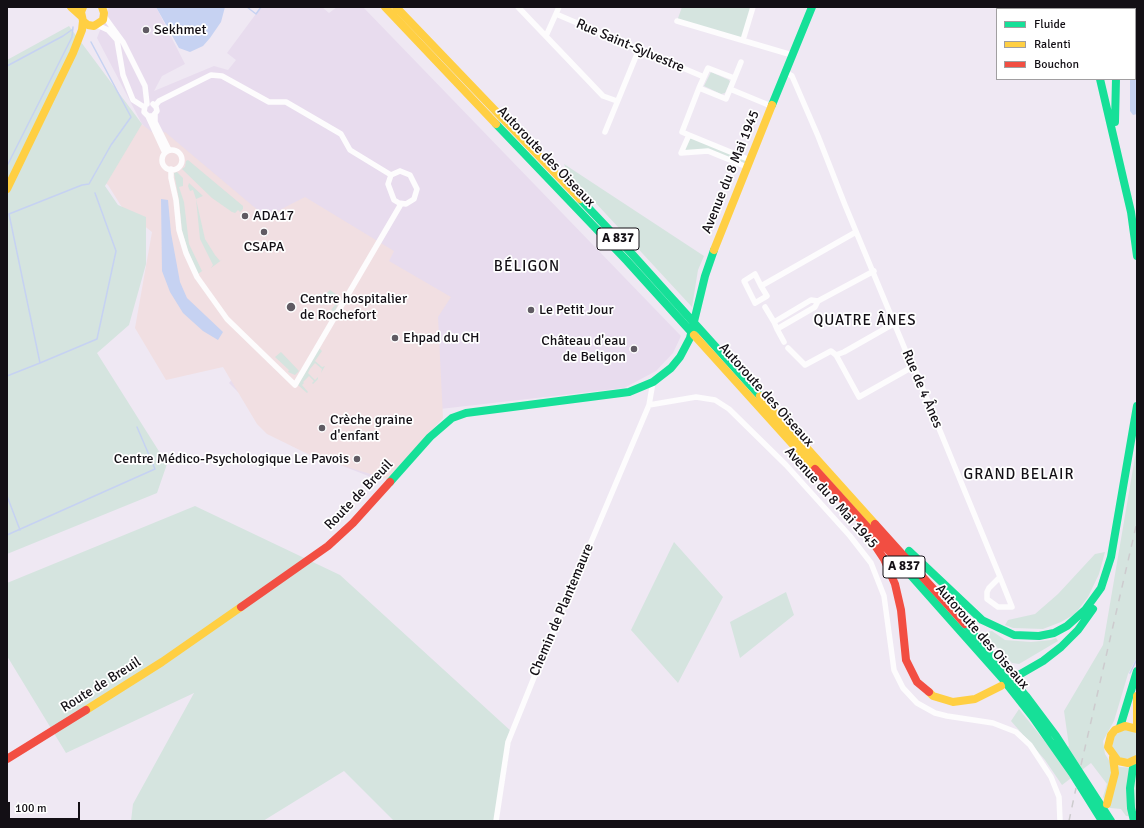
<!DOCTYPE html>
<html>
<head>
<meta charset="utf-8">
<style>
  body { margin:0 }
  #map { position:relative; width:1144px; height:828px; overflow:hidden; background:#efe8f3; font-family:Signika,sans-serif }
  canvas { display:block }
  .frame { position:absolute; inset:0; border:8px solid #130f15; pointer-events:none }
  .legend { position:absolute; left:996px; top:8px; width:140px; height:72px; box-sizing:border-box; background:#fff; border:1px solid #a19fa1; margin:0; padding:5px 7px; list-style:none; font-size:12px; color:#130f15 }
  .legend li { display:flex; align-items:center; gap:8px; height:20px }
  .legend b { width:20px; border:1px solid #a19fa1 }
  .scale { position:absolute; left:8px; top:802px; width:72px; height:18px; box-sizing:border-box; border:2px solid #130f15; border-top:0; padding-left:5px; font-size:12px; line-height:14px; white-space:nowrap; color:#130f15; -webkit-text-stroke:3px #fff; paint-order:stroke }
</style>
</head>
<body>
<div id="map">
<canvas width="1144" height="828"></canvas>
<div class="frame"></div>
<ul class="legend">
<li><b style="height:5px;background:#16e098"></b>Fluide</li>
<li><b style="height:5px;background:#ffcf43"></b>Ralenti</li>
<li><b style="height:5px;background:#f24e42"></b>Bouchon</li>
</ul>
<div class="scale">100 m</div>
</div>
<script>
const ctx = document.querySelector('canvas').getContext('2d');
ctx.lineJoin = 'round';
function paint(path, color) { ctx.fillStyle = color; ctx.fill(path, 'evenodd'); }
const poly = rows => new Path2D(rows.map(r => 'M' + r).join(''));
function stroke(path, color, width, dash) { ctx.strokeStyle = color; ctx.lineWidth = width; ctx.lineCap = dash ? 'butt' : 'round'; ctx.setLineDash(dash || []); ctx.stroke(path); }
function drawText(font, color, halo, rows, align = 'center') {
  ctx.font = font + ' Signika,sans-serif'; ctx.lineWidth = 3.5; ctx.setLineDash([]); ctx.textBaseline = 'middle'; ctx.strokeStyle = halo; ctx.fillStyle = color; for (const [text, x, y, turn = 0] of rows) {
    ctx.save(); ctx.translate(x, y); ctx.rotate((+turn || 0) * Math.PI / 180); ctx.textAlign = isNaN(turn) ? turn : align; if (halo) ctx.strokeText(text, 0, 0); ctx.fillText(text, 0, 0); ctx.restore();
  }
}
paint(poly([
  [109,7,156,7,185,64,162,76,154,91,214,66,228,70,236,60,227,53,261,7,322,7,329,13,337,7,363,7,681,336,673,353,656,371,624,388,440,409,381,481,292,446,229,383,255,353,163,149,142,124,97,38]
]), '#e8dcee');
paint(poly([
  [136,120,156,135,165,132,266,217,305,197,394,251,389,261,451,297,438,317,443,418,387,479,314,457,267,434,257,424,223,367,166,380,135,328,152,232,123,209,108,185,101,180]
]), '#f1dfe2');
paint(poly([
  [682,7,752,7,743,40,677,21],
  [69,26,142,124,105,186,118,205,146,217,146,264,129,325,97,353,167,464,157,493,7,554,7,60],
  [711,72,729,80,730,82,725,93,721,94,704,86],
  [689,135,750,160,747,167,708,151,681,153],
  [188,160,243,206,243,209,240,212,238,210,235,213,232,212,212,198,182,169,185,167,186,161],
  [564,164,704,256,698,270,692,307,568,173],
  [177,172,183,178,183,186,179,187,184,202,189,244,202,271,205,269,198,274,188,251,182,231,179,200,174,173],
  [189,183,203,196,196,199,205,239,215,255,220,261,223,259,211,268,213,265,200,239,196,199,193,190,190,191,188,186],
  [330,290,337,295,340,300,334,312,331,310,335,305,328,299,322,305,314,298,318,294,325,295],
  [319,348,322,351,315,361,322,367,325,366,321,373,322,369,315,363,310,369,308,373,315,380,318,377,318,379,313,384,312,383,314,381,309,376,303,382,304,383,302,385,308,392,307,393,298,385],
  [281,352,299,371,295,375,288,372,289,370,275,357],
  [1137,445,1137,657,1128,674,1114,721,1103,741,1105,754,1110,762,1120,767,1137,768,1137,817,1126,816,1121,809,1110,808,1103,797,1107,784,1091,763,1062,785,1045,760,1011,721,1019,709,1055,754,1069,746,1064,711,1103,645],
  [195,506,340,575,512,732,498,821,394,821,344,771,263,821,131,821,133,804,194,693,66,753,7,656,7,583],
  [674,542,723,597,678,683,631,630],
  [1105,552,1099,574,1088,597,1075,614,1061,622,1043,629,1013,628,1005,625,1008,620,1035,614,1058,594,1095,554],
  [786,592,794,615,740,658,730,622],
  [992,631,1005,640,1031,642,1051,640,1056,638,1058,641,1019,664,1012,663,989,639,987,632],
  [1123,730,1132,731,1137,734,1137,756,1134,758,1121,759,1112,749,1114,736]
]), '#d5e4df');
paint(poly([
  [156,7,225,7,221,22,210,38,203,46,190,52,179,48],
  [1135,72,1137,72,1137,114,1133,115,1130,111,1130,79,1135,79],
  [161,199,168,200,171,233,180,282,187,298,223,332,218,340,203,331,183,313,170,292,162,271]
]), '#c6d2f2');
stroke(poly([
  [247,7,256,14,261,7],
  [91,42,131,117,111,145,89,184,82,185,9,214,40,363,97,339,116,251,95,193],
  [7,66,63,36,73,29],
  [7,166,72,37,73,27],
  [7,376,40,363],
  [7,496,20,530],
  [7,535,155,469,137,427],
  [1130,673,1137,659]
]), '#c6d2f2', 1.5);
stroke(poly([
  [518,7,603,96,617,101],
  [556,14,704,77],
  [104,16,123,42,145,86,147,104],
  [677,21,792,55],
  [97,25,108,30,117,40,123,75,133,100,144,107],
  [546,36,559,7],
  [743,40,753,7],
  [785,72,792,76,818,136,845,205,907,354,914,366,920,382,1000,577,1012,607,998,607,987,599,987,592,989,588,1000,577],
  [734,78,708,68,699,88,726,99,741,62],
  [730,89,771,106],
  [145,106,144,112,148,116,165,153],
  [155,106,159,101,211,75,222,76,269,102,286,102,341,134,350,150,391,175],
  [155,115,155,122,169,150],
  [148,116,153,116,157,111,156,107,153,104],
  [605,132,639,49],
  [689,135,682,132,699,88],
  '162 160a10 10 0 1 1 20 0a10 10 0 1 1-20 0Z',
  [747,167,708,151,681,153,689,135,750,160],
  [171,169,171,178,176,200,179,230,186,253,197,277,227,319,295,385,401,204],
  [400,171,410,175,417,189,414,199,406,204,399,203,394,200,388,184,391,175,400,171],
  [761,286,767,296,755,303,744,281,755,274,761,286,856,232],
  [818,301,815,307,777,329,774,322,811,300,818,301,874,271],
  [765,307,774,322],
  [777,329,784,342],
  [788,348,805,365,831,351,836,355,844,352,895,323],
  [836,355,859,397,914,366],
  [649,405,696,397,715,400,729,409,786,465,850,536,871,563,884,596,894,670,903,688,917,703,935,713,947,716,993,723,1016,732,1030,745,1051,777,1059,797,1060,821],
  [496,821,508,742,537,670,649,405,653,382]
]), '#fdfcfd', 5.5);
stroke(poly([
  [1135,50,1137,49],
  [1135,58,1137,58],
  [1100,79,1131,212,1137,256],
  [772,105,812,7],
  [1115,122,1116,79],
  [496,124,627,261,694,335],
  [580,199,632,254,760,396],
  [390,482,430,437,452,418,466,413,629,392,653,382,671,368,680,357,690,338,705,276,714,250],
  [909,551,982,620,1014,635,1039,636,1054,633,1067,626,1085,610,1101,588],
  [907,571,1002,678,1032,716,1072,773,1102,821],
  [1101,588,1111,557,1137,406],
  [965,624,1026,696,1056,736,1111,821],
  [1017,676,1043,661,1061,647,1078,630,1093,609],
  [1120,727,1137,671],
  [1134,761,1130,788,1131,808,1134,821]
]), '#16e098', 8);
stroke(poly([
  [71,7,81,16],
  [83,7,81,12,83,21,88,25,94,26,103,20,104,13,102,7],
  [385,7,496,124],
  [396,7,580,199],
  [7,189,73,53,82,30,83,21],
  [714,250,772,105],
  [694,335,815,469],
  [760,396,875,524],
  [929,692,933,696,953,702,975,699,1001,686],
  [1137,696,1137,727],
  [86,710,162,662,241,607],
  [1137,729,1125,726,1115,730,1111,735,1108,747,1118,761,1128,763,1137,759],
  [1107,804,1115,773,1113,758]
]), '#ffcf43', 8);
stroke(poly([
  [815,469,907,571],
  [875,524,965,624],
  [870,538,884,559,895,584,901,610,906,660,917,682,929,692],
  [241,607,328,546,353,523,390,482],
  [7,759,86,710]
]), '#f24e42', 8);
stroke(poly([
  [1081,765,1137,522],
  [1069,821,1076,788]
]), '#cdcbce', 1.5, [7, 7]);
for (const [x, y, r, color] of [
  [146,30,4,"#605b63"],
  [245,216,4,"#605b63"],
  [264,232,4,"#605b63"],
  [291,307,5,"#605b63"],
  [531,310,4,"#605b63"],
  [395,338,4,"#605b63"],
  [634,349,4,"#605b63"],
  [322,428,4,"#605b63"],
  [357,459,4,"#605b63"]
]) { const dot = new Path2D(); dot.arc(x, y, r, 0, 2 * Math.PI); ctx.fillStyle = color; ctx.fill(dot); stroke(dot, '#fff', 1.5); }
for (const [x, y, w] of [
  [618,239,42],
  [904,567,42]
]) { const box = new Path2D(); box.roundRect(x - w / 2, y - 11, w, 22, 3); ctx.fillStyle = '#fff'; ctx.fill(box); stroke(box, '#130f15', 1); }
drawText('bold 13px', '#130f15', null, [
  ["A 837",618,239],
  ["A 837",904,567]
]);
drawText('14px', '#130f15', '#fff', [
  ["Sekhmet",154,30],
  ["ADA17",253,216],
  ["CSAPA",264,247,"center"],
  ["Centre hospitalier",300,299],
  ["de Rochefort",300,315],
  ["Le Petit Jour",539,310],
  ["Ehpad du CH",403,338],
  ["Château d'eau",626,341,"right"],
  ["de Beligon",626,357,"right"],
  ["Crèche graine",330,420],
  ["d'enfant",330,436],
  ["Centre Médico-Psychologique Le Pavois",349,459,"right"]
], 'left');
drawText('14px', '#130f15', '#fff', [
  ["Rue Saint-Sylvestre",630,46,23],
  ["Autoroute des Oiseaux",546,157,46],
  ["Avenue du 8 Mai 1945",731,172,-68],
  ["Rue de 4 Ânes",922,389,67],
  ["Autoroute des Oiseaux",766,395,48],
  ["Route de Breuil",359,495,-46],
  ["Avenue du 8 Mai 1945",831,498,48],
  ["Chemin de Plantemaure",562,610,-67],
  ["Autoroute des Oiseaux",982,637,49],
  ["Route de Breuil",101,685,-32]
]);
ctx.letterSpacing = '1px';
drawText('15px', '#130f15', '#fff', [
  ["BÉLIGON",527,267],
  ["QUATRE ÂNES",865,321],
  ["GRAND BELAIR",1019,475]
]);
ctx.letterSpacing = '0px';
</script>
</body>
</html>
